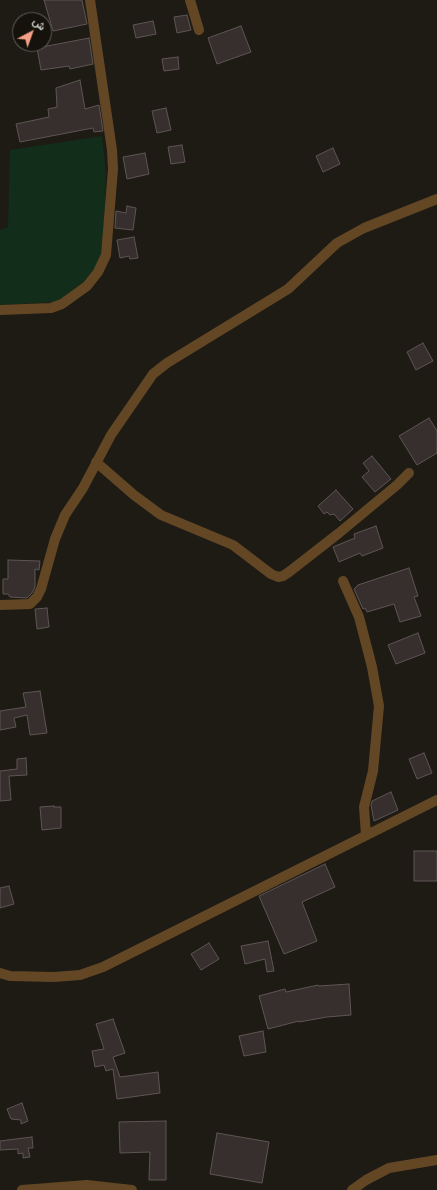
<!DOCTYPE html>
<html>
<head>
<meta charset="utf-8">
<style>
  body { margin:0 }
  #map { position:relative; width:437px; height:1190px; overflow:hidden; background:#1e1b15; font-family:"PT Sans Narrow",Vazirmatn,sans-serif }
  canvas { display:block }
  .north { position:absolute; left:12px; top:12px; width:40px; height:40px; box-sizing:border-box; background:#15120c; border:1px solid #625f5a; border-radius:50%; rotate:41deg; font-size:11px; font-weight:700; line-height:16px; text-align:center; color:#d6d3cf }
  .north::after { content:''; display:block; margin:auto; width:14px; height:18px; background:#f39f85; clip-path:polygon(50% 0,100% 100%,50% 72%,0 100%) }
</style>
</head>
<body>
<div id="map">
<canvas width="437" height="1190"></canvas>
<div class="north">ش</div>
</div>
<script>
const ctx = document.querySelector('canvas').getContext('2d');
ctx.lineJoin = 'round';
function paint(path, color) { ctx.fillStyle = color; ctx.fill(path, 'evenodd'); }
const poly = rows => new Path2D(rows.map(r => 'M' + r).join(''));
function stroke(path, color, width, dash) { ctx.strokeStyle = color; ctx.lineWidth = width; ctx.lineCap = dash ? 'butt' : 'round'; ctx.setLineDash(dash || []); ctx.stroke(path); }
paint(poly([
  [102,136,106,172,105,205,101,255,96,267,82,284,57,302,0,305,0,230,8,227,10,150]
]), '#122d19');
const building = poly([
  [44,0,82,0,87,24,53,31,44,0],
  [187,15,191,30,177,33,174,17,187,15],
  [153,21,156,34,136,38,133,25,153,21],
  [241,26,251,52,217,64,208,38,241,26],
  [89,38,93,64,70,69,69,66,41,70,37,48,89,38],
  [178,57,179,69,164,71,162,59,178,57],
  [80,80,85,109,99,105,103,131,94,132,93,128,20,142,16,124,49,117,48,109,57,107,56,88,80,80],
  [166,108,171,130,157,133,152,111,166,108],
  [182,145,185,162,171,164,168,147,182,145],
  [333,148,340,164,323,172,316,156,333,148],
  [145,153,149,174,127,179,123,157,145,153],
  [127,206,136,208,133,230,115,228,116,211,126,213,127,206],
  [134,237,138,258,130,259,129,256,120,258,117,240,134,237],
  [423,343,433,361,416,370,407,352,423,343],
  [429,418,437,431,437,453,417,465,399,436,429,418],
  [372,456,391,479,375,492,362,477,369,471,363,463,372,456],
  [336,490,353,509,340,521,334,514,330,515,327,512,324,514,318,506,336,490],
  [376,526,383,548,362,556,360,553,339,562,333,547,355,538,354,534,376,526],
  [8,560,40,561,39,570,35,569,35,587,32,593,27,598,10,597,8,594,3,594,3,579,8,579,8,560],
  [409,568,418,596,414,597,421,616,400,622,394,604,367,612,365,608,363,609,354,589,358,585,409,568],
  [47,608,49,627,37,629,35,609,47,608],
  [418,633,425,653,396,664,388,645,418,633],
  [40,691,47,733,30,735,27,715,14,718,16,727,0,730,0,711,26,707,23,693,40,691],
  [424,753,432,773,417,779,409,759,424,753],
  [26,758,27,775,9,776,11,800,0,801,0,771,17,769,17,759,26,758],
  [391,792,398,810,374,821,371,805,372,801,391,792],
  [54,806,54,807,61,807,61,828,42,830,40,807,54,806],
  [414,851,437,851,437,881,414,881,414,851],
  [325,864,335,887,302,902,317,941,284,954,259,896,325,864],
  [9,886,14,904,0,908,0,888,9,886],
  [268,941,274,971,267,972,265,959,245,964,241,946,268,941],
  [209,943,219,959,201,970,191,954,209,943],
  [349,984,351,1015,327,1017,299,1022,299,1021,268,1029,259,996,285,989,286,992,318,985,319,986,349,984],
  [113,1019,125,1053,113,1057,120,1077,158,1072,160,1093,117,1099,113,1069,106,1071,104,1065,95,1067,92,1051,104,1049,96,1024,113,1019],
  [263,1031,266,1052,244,1056,239,1036,263,1031],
  [22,1103,28,1121,21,1124,21,1120,11,1119,7,1109,22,1103],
  [166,1121,166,1180,149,1180,150,1152,120,1153,119,1122,166,1121],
  [217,1133,269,1142,262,1183,210,1174,217,1133],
  [32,1137,33,1148,28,1148,30,1157,23,1158,23,1153,18,1154,18,1149,0,1150,0,1141,32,1137]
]);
paint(building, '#372e2e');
stroke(building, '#5e5554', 1);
stroke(poly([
  [190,0,199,30],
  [0,310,51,308,62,304,87,286,98,272,106,255,113,169,112,150,90,0],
  [96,462,134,495,161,515,233,545,271,574,278,577,283,576,289,572,339,533,397,485,409,473],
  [343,581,359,617,372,667,379,706,373,771,364,807,366,835],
  [0,605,30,604,37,597,41,589,55,539,65,515,83,488,111,435,153,374,167,363,288,289,337,243,364,228,437,199],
  [0,973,10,976,54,977,80,975,103,967,437,800],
  [22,1190,87,1185,132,1190],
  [352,1190,366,1180,389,1168,437,1160]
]), '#634725', 10);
</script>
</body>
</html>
